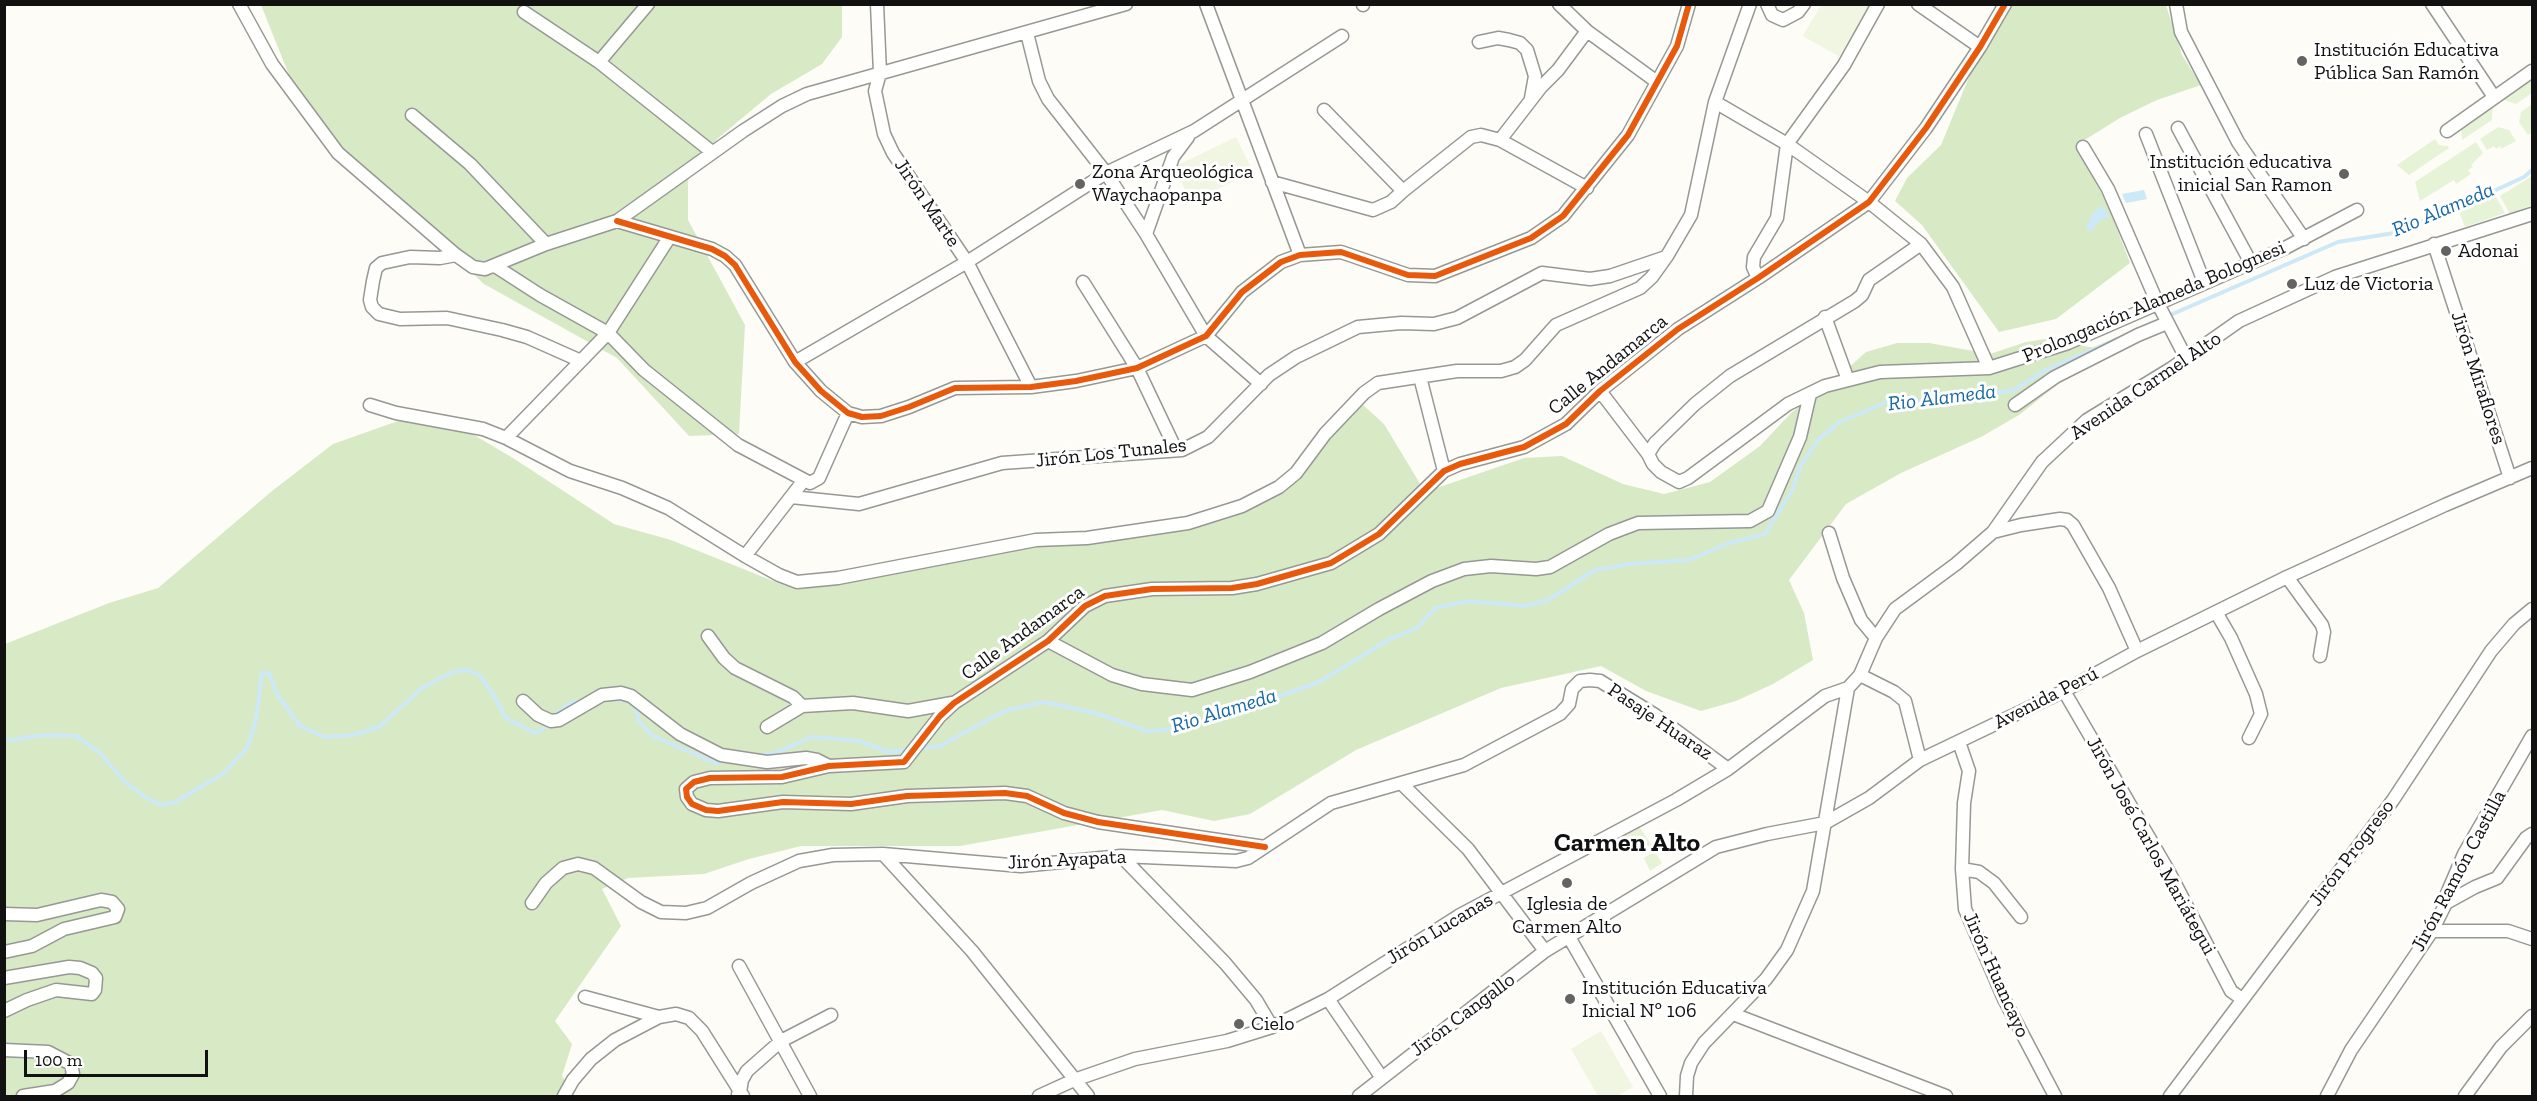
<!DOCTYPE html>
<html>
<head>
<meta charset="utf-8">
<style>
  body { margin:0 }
  #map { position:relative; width:2537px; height:1101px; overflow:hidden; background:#fdfcf7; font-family:"Zilla Slab",serif }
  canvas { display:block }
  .frame { position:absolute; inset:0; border:6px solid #111; pointer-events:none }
  .scale { position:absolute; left:24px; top:1050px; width:184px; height:27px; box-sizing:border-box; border:3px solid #111; border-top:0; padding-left:8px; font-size:18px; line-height:21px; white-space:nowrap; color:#111; -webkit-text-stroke:4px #fff; paint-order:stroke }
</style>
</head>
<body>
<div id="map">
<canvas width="2537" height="1101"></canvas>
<div class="frame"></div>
<div class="scale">100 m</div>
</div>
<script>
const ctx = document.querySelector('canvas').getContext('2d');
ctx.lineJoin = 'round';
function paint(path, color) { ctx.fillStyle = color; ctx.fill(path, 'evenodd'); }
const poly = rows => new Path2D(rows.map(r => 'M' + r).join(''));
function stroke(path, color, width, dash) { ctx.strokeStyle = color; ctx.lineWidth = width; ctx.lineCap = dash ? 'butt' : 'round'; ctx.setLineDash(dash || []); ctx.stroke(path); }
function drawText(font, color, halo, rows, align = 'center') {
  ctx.font = font + ' "Zilla Slab",serif'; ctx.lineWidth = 6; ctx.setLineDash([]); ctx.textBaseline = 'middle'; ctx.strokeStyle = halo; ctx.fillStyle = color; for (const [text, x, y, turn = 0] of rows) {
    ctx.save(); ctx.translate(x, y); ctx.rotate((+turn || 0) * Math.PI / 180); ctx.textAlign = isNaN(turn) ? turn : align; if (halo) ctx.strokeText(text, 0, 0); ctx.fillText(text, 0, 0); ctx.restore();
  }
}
paint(poly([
  [2532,77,2532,93,2516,104,2504,100,2502,97],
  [2493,104,2492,120,2462,140,2461,126],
  [2532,104,2532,132,2528,135,2519,122,2521,112],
  [2498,127,2509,130,2516,141,2501,149,2500,146,2496,149,2494,146,2487,150,2480,139],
  [2435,139,2439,145,2448,146,2449,148,2409,175,2397,165],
  [2476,142,2483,153,2471,165,2473,167,2468,170,2471,174,2456,184,2454,180,2420,201,2415,182],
  [2532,176,2532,205,2510,214,2500,196],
  [2495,195,2505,213,2465,227,2459,212],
  [1639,826,1653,847,1646,851,1639,847,1624,847,1620,839],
  [1654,851,1662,863,1650,871,1644,858]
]), '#e7f3d7');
paint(poly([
  [261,5,842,5,842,37,822,64,771,94,717,139,688,180,688,220,745,325,739,434,689,436,617,358,484,284,307,120],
  [1997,5,2166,5,2182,55,2201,85,2157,100,2120,118,2083,141,2076,148,2107,203,2130,263,2056,319,1999,332,1922,225,1895,201,1907,178,1941,145,1974,65,1983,27],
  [2057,337,2088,347,2110,348,2095,355,2019,415,1981,437,1901,473,1846,504,1789,580,1804,613,1813,660,1773,684,1736,701,1701,711,1646,691,1601,666,1501,688,1356,750,1250,814,1214,821,1162,810,960,846,801,846,749,859,704,874,628,878,602,889,621,926,555,1021,572,1044,562,1076,572,1091,569,1096,5,1096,5,644,109,603,158,588,272,491,333,444,398,421,457,425,513,458,614,524,671,540,796,590,1018,546,1160,533,1262,501,1336,422,1363,405,1384,424,1425,492,1524,458,1562,456,1623,484,1664,494,1710,482,1760,446,1792,412,1834,381,1866,352,1897,343,1929,343,1990,354,2026,342]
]), '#d8eac5');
paint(poly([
  [1821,5,1870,5,1840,57,1803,36],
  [1236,137,1253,172,1191,202,1174,167],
  [1601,1031,1633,1087,1617,1096,1598,1096,1571,1049]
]), '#f0f6e1');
paint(poly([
  [2144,190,2147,199,2126,203,2122,194],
  [2101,206,2104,206,2109,216,2097,223,2093,230,2088,231,2086,227,2092,214]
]), '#cde8f7');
stroke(poly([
  [2168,316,2338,242,2394,233,2470,202,2524,177,2532,170],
  [611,699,628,701,636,708,638,720,653,736,715,763,728,761],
  [4,741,45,735,76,736,99,752,124,781,145,797,161,805,175,802,223,774,247,748,256,719,262,673,269,673,278,696,300,726,325,737,353,735,379,727,422,688,453,672,468,670,480,676,493,694,506,718,535,733,543,729,555,714,570,703,583,701],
  [918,748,940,746,1004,711,1044,702,1099,714,1146,731,1178,729,1230,714,1321,681,1388,640,1417,628,1435,608,1468,601,1525,606,1548,600,1595,570,1631,564,1689,560,1729,543,1765,534,1793,489,1800,467,1818,440,1838,423,1889,401,1928,401,1980,396,2014,390,2046,370,2117,339],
  [756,756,775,753,812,737,859,741,889,752,908,750]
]), '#cde8f7', 4);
const minor = poly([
  [239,4,272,64,338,153,456,255,473,267,485,269,546,244,617,221,743,131,782,106,807,94,1126,4],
  [877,4,880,73,875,91,884,134,893,153,967,262,1031,387],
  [1206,4,1300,255],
  [1363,4,1363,5],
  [1559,4,1587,31,1657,82],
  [1767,4,1772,15,1783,20,1798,12,1804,4],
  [1918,4,1980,47],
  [2176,4,2181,32,2238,142,2304,239],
  [2432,4,2494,97],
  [524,12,599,62,712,152],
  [1027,33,1039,81,1048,99,1106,173,1146,234,1206,336,1261,384],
  [1479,42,1498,38,1509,40,1520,43,1527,50,1535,76,1531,98],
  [599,62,648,4],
  [1715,102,1787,144,1869,202,1921,244,1953,287,1989,368],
  [1324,110,1403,191,1471,137,1481,135,1500,140,1541,87,1558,70,1587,31],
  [412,115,470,164,546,244],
  [2178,128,2251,263],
  [2447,131,2532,71],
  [2146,134,2204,282],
  [1500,140,1587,188],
  [2083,147,2108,189,2157,302,2186,358],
  [1272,182,1373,210,1391,202,1403,191],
  [617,221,712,249,725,256,735,265,795,362,821,391,848,413,862,417,881,416,909,407,955,388,1031,387,1076,381,1137,368,1206,336,1242,292,1281,262,1300,255,1341,252,1408,275,1435,276,1531,238,1563,216,1628,135,1677,46,1689,4],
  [1146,234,1173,157,1188,137],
  [669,238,608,333,644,370,738,445,810,483,819,478,848,413],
  [1921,244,1869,280,1862,295,1855,301,1730,376,1695,404,1655,443,1648,454,1653,464,1661,472,1679,482,1688,478,1788,404,1825,386,1880,372,1989,368,2068,343,2283,249,2357,210],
  [2434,244,2510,478],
  [456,255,440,258,410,257,382,263,376,268,373,281,370,300,372,307,379,314,400,319,447,318,502,330,527,337,581,361],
  [495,266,540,295,608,333,506,438],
  [1758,278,1753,267,1754,257,1777,218,1787,144,1844,65,1878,4],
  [1083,282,1137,368,1176,450],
  [1825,317,1848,380],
  [795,362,967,262,1106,173,1194,131,1342,36],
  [1420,377,1444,471],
  [1600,391,1648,454],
  [370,405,396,413,483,429,506,438,570,471,622,488,668,508,745,556,779,575,797,582,838,578,1036,540,1087,538,1188,523,1242,506,1279,487,1296,473,1325,434,1364,393,1378,383,1457,371,1501,371,1515,367,1525,360,1556,325,1640,288,1652,277,1667,256,1691,215,1715,102,1750,4],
  [2015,405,2055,377,2138,335,2167,323],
  [791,497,859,504,1002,463,1182,450,1208,437,1269,375,1296,357,1358,327,1401,323,1434,324,1457,318,1542,273,1590,279,1610,276,1666,257],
  [1993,532,2021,525,2060,519,2067,520,2073,525,2109,588,2137,651],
  [1829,533,1843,578,1861,620,1876,638],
  [745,556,804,480],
  [2287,577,2322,625,2324,632,2320,656],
  [2216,612,2231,638,2256,694,2261,714,2249,738],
  [708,636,724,658,735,668,793,697,802,706,853,703,908,711,952,703],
  [1048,641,1112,675,1142,684,1192,690,1250,672,1322,643,1379,609,1432,581,1464,569,1491,566,1536,569,1550,567,1609,534,1638,523,1750,521,1768,511,1800,437,1810,394],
  [1860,675,1894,692,1905,701,1920,760],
  [2064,691,2169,872,2231,991,2242,999],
  [523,701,538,715,551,721,559,720,602,695,621,693,631,696,680,734,721,755,767,762,806,758,817,760,829,766],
  [767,727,802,706],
  [1959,742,1969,771,1964,803,1962,869,1965,909,2004,999,2055,1096],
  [1402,784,1468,849,1545,951],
  [1265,847,1098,822,1064,813,1027,796,1005,793,907,796,851,804,783,802,718,811,706,810,692,804,687,797,686,789,694,782,710,778,782,777,829,766,904,762,940,716,954,703,1048,641,1085,606,1105,596,1152,589,1232,588,1257,584,1331,563,1379,534,1444,471,1460,464,1524,447,1566,424,1600,391,1678,329,1758,278,1869,202,1926,128,1980,47,2005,4],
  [883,854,972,951,1088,1096],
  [1121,856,1225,963,1256,1000,1272,1027],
  [1962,869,1979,872,1994,883,2021,917],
  [532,903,546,883,563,868,578,864,594,868,641,902,661,912,686,913,707,908,751,883,799,861,833,855,883,854,1021,866,1121,856,1236,861,1248,858,1331,803,1464,765,1560,714,1569,704,1572,689,1580,681,1590,680,1600,681,1655,715,1728,769],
  [2446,903,2475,887,2497,878,2526,838,2532,834],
  [4,914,37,915,101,900,112,902,118,909,115,917,64,929,32,946,4,952],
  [2432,931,2508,931,2532,939],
  [1569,937,1660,1096],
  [739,966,810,1096],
  [4,978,69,967,80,968,92,973,96,978,95,990,92,994,56,990,27,1000,4,1011],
  [585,997,659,1017],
  [1328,999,1382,1078],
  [1733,1014,1946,1096],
  [4,1050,48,1052,71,1064,73,1074,68,1083,55,1091,23,1096],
  [738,1094,740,1092,742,1080,747,1071,781,1041,831,1015],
  [564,1096,573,1080,591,1059,615,1040,659,1017,676,1014,689,1018,702,1031,743,1096],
  [1039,1096,1074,1080,1135,1059,1227,1041,1272,1027,1328,999,1460,915,1676,800,1728,769,1825,696,1848,688],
  [1359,1096,1545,951,1716,847,1767,834,1825,823,1869,798,1920,760,2064,691,2137,651,2287,577,2445,505,2532,468],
  [1686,1096,1687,1076,1691,1063,1704,1043,1766,979,1787,950,1813,891,1848,688,1860,675,1876,638,1895,609,1956,564,1993,532,2042,462,2087,420,2172,368,2239,321,2335,277,2532,214],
  [2170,1096,2393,800,2491,651,2514,624,2532,609],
  [2327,1096,2351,1050,2432,931,2446,903,2446,896,2464,854,2532,736],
  [2465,1096,2501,1047,2532,1016]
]);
stroke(minor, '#979795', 15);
stroke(minor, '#fffffe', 12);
stroke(poly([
  [617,221,712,249,725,256,735,265,795,362,821,391,848,413,862,417,881,416,909,407,955,388,1031,387,1076,381,1137,368,1206,336,1242,292,1281,262,1300,255,1341,252,1408,275,1435,276,1531,238,1563,216,1628,135,1677,46,1689,4],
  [1265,847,1098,822,1064,813,1027,796,1005,793,907,796,851,804,783,802,718,811,706,810,692,804,687,797,686,789,694,782,710,778,782,777,829,766,904,762,940,716,954,703,1048,641,1085,606,1105,596,1152,589,1232,588,1257,584,1331,563,1379,534,1444,471,1460,464,1524,447,1566,424,1600,391,1678,329,1758,278,1869,202,1926,128,1980,47,2005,4]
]), '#e8590c', 6);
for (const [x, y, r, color] of [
  [2302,61,6,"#646362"],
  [2344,174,6,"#646362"],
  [1080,184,6,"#646362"],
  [2446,251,6,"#646362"],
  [2292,284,6,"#646362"],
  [1567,883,6,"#646362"],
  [1570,999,6,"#646362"],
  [1239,1024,6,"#646362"]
]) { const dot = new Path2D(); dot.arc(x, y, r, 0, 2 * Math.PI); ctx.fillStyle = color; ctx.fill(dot); stroke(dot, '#fff', 2); }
drawText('20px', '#111', '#fff', [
  ["Institución Educativa",2314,50],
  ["Pública San Ramón",2314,73],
  ["Institución educativa",2332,162,"right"],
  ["inicial San Ramon",2332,185,"right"],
  ["Zona Arqueológica",1092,172],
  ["Waychaopanpa",1092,195],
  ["Adonai",2458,251],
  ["Luz de Victoria",2304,284],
  ["Iglesia de",1567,904,"center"],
  ["Carmen Alto",1567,927,"center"],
  ["Institución Educativa",1582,988],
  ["Inicial Nº 106",1582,1011],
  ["Cielo",1251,1024]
], 'left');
drawText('20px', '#111', '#fff', [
  ["Jirón Marte",927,203,56],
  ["Prolongación Alameda Bolognesi",2154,302,-23],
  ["Calle Andamarca",1608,365,-39],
  ["Jirón Miraflores",2478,378,72],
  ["Avenida Carmel Alto",2146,386,-34],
  ["Jirón Los Tunales",1111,453,-6],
  ["Calle Andamarca",1023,633,-36],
  ["Avenida Perú",2046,698,-27],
  ["Pasaje Huaraz",1660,722,34],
  ["Jirón José Carlos Mariátegui",2151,846,61],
  ["Jirón Progreso",2352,853,-53],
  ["Jirón Ayapata",1067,860,-3],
  ["Jirón Ramón Castilla",2459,871,-62],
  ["Jirón Lucanas",1440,929,-31],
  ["Jirón Huancayo",1996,975,66],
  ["Jirón Cangallo",1463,1015,-37]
]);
drawText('italic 21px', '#1768a6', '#fff', [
  ["Rio Alameda",2443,210,-23],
  ["Rio Alameda",1942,398,-7],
  ["Rio Alameda",1224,711,-17]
]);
drawText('bold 26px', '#111', '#fff', [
  ["Carmen Alto",1627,844]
]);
</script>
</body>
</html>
